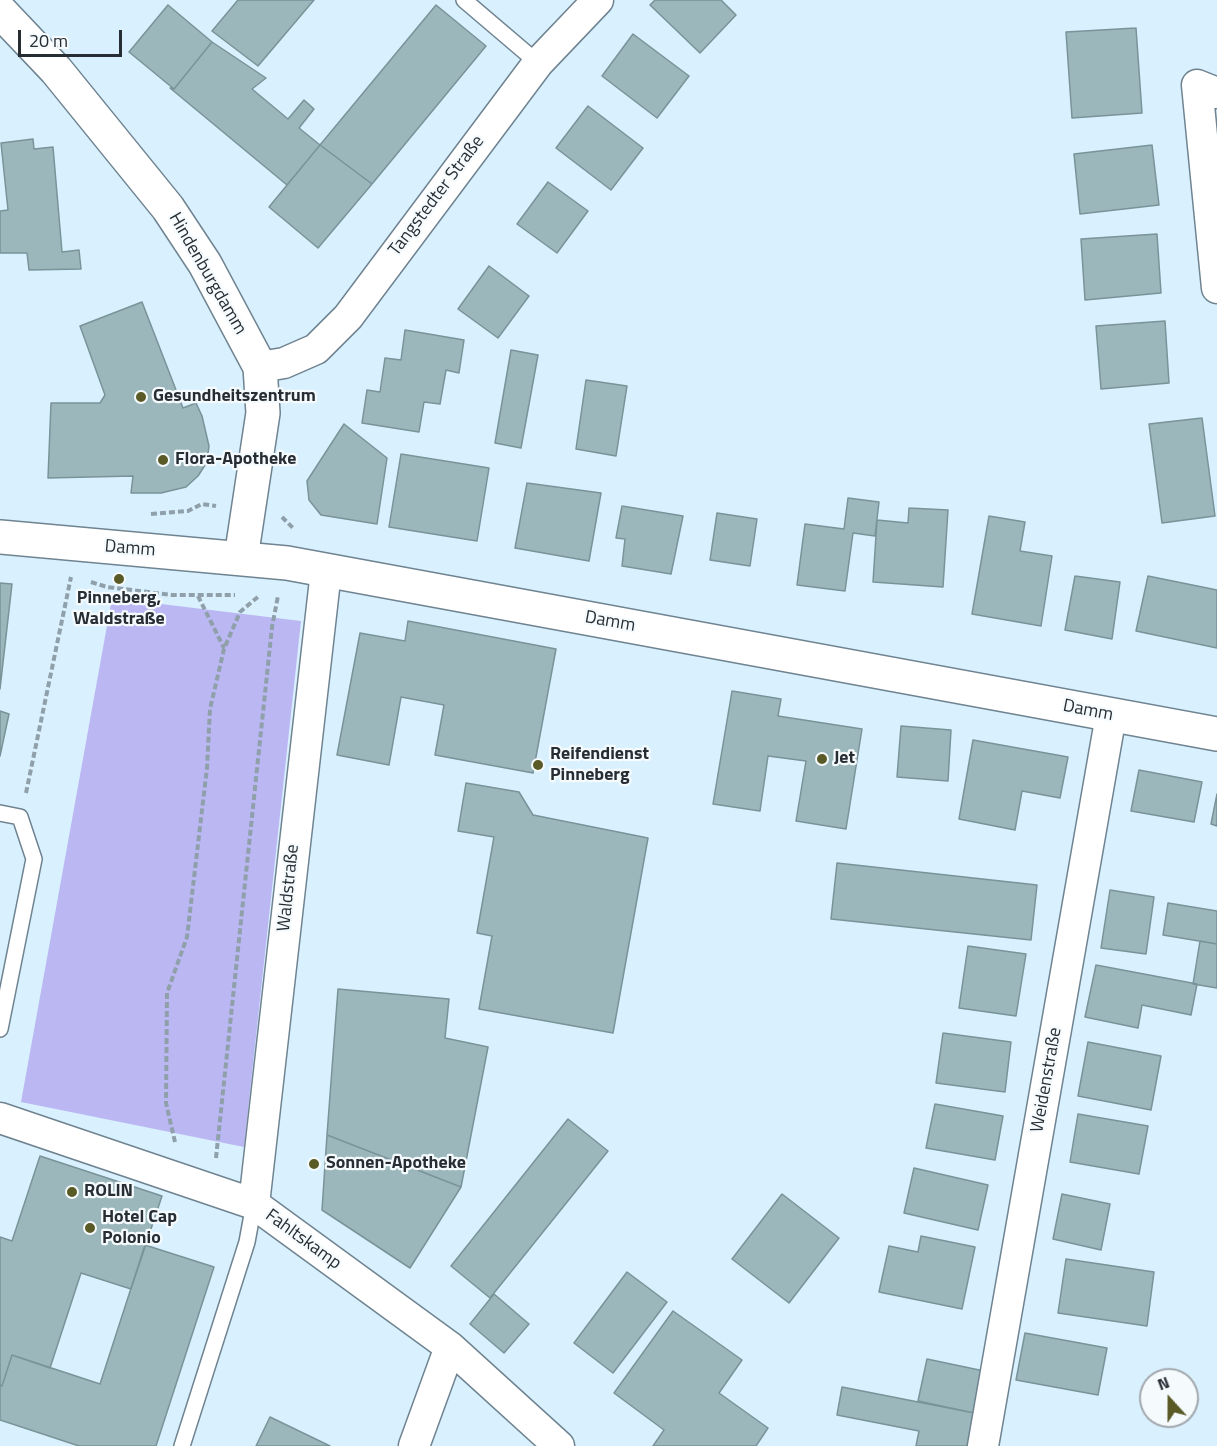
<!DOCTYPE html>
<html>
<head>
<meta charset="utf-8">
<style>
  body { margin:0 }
  #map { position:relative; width:1217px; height:1446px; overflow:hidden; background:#d9f0fe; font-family:"Titillium Web",sans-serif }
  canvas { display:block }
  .north { position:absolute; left:1139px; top:1368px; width:60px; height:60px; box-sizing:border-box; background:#f5fafd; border:2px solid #a2a8ad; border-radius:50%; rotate:339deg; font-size:16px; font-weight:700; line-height:24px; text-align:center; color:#262e34 }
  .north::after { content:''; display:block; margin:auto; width:21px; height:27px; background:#5a5a27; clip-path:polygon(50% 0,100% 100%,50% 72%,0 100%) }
  .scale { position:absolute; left:18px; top:30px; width:104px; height:27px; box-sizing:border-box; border:3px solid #262e34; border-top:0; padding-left:8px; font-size:18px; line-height:21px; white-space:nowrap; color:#262e34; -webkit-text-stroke:4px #f5fafd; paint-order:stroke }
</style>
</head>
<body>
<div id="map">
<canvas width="1217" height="1446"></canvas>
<div class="north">N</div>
<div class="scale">20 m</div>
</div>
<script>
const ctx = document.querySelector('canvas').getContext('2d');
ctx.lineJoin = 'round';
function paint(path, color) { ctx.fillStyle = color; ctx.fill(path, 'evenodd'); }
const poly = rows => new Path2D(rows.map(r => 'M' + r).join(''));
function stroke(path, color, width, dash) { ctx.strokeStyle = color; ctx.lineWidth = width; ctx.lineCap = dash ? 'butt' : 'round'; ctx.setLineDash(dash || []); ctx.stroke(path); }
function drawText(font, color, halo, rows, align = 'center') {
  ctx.font = font + ' "Titillium Web",sans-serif'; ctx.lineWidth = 4.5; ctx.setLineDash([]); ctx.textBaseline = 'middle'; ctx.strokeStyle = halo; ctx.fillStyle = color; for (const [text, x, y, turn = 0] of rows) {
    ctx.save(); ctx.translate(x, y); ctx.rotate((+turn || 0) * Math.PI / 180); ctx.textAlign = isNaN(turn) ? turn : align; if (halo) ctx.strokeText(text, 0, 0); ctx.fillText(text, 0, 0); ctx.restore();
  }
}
paint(poly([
  [112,598,301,621,244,1147,21,1102]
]), '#bbb7f3');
const building = poly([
  [238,0,314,0,258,66,212,31,238,0],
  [655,0,721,0,736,15,700,53,650,5,655,0],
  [168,5,212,42,174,89,129,52,168,5],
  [436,5,486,46,372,184,320,145,436,5],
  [1136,28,1142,113,1072,118,1066,32,1136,28],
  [633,34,689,76,657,118,602,76,633,34],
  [212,42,266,78,252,89,288,119,304,100,314,109,299,128,320,145,287,185,170,88,174,89,212,42],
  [588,106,643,148,611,190,556,148,588,106],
  [33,139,34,149,53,147,62,252,79,250,81,269,29,270,27,253,0,253,0,211,8,210,1,143,33,139],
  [320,145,372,184,318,248,269,207,320,145],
  [1152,145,1159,205,1080,214,1074,154,1152,145],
  [548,182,588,211,557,253,517,224,548,182],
  [1157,234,1161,293,1085,300,1081,239,1157,234],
  [489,266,529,296,498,338,458,309,489,266],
  [142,302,183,408,196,403,202,416,209,446,207,462,198,476,186,487,161,493,131,493,133,476,48,478,51,403,100,403,105,395,80,326,142,302],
  [1165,321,1169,383,1101,389,1096,326,1165,321],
  [405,330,464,340,459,373,446,370,440,404,424,402,419,432,362,423,367,390,380,392,385,358,401,360,405,330],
  [511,350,538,355,521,448,495,443,511,350],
  [586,380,627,386,616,456,576,449,586,380],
  [1202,418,1215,516,1162,523,1149,424,1202,418],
  [344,424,387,458,377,524,321,515,309,500,307,481,344,424],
  [401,454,489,468,477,541,389,527,401,454],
  [527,483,601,493,589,561,515,548,527,483],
  [848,498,879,502,875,536,853,533,845,591,797,585,805,524,844,529,848,498],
  [622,506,683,516,671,574,622,566,625,539,616,538,622,506],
  [909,508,948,510,943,587,873,582,877,520,908,523,909,508],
  [717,513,757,519,750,566,710,560,717,513],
  [989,516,1025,522,1020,551,1052,556,1041,626,972,614,989,516],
  [1075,576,1120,582,1112,639,1065,630,1075,576],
  [1148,576,1217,590,1217,648,1136,631,1148,576],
  [0,583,12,584,0,689,0,583],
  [408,621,556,649,533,773,435,755,444,705,401,697,389,765,337,755,360,633,405,641,408,621],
  [732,691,781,699,778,716,862,729,846,829,796,821,806,761,768,756,760,811,713,804,732,691],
  [0,711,9,714,0,756,0,711],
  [901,726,951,730,948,781,897,777,901,726],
  [973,740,1068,757,1060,798,1022,791,1015,830,959,819,973,740],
  [1139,770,1202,782,1194,822,1131,811,1139,770],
  [466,783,519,792,533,815,648,838,613,1033,479,1009,492,936,477,933,494,837,458,831,466,783],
  [1217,794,1217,826,1211,824,1217,794],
  [837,863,1037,885,1031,940,831,919,837,863],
  [1110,890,1154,897,1146,954,1101,948,1110,890],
  [1168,903,1217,911,1217,944,1163,935,1168,903],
  [1200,941,1217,944,1217,988,1193,984,1200,941],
  [968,946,1026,954,1016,1016,959,1008,968,946],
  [1096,965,1197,984,1191,1015,1142,1005,1138,1028,1085,1017,1096,965],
  [338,989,449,999,445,1038,488,1047,461,1187,327,1135,338,989],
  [943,1033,1011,1042,1005,1092,936,1083,943,1033],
  [1088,1042,1161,1056,1151,1110,1078,1096,1088,1042],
  [935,1104,1003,1116,995,1160,926,1148,935,1104],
  [1078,1114,1148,1126,1139,1174,1070,1162,1078,1114],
  [568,1119,608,1151,490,1298,451,1266,568,1119],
  [327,1135,461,1187,410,1268,322,1210,327,1135],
  [40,1156,162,1196,131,1289,81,1273,50,1368,12,1355,2,1386,0,1385,0,1237,12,1241,40,1156],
  [914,1168,988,1185,978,1230,904,1213,914,1168],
  [782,1194,839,1238,789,1303,732,1259,782,1194],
  [1062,1194,1110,1204,1101,1250,1053,1239,1062,1194],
  [921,1236,975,1247,962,1309,879,1292,889,1246,918,1252,921,1236],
  [145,1245,214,1267,156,1446,79,1446,0,1420,0,1385,2,1386,12,1355,100,1384,145,1245],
  [1066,1259,1154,1272,1147,1326,1058,1313,1066,1259],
  [627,1272,667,1302,613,1373,574,1343,627,1272],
  [494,1294,529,1324,504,1353,470,1324,494,1294],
  [673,1311,742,1360,719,1393,768,1428,756,1446,653,1446,664,1430,614,1393,673,1311],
  [1025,1333,1107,1348,1098,1395,1016,1380,1025,1333],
  [927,1359,984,1371,974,1413,918,1401,927,1359],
  [842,1387,974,1413,968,1446,916,1446,919,1431,837,1415,842,1387],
  [270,1417,330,1446,256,1446,270,1417]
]);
paint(building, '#9bb7bc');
stroke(building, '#799399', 1.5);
const service = poly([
  [464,0,538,63],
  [0,813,20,817,34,859,0,1029],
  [182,1446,247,1242,254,1204]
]);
const minor = poly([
  [1217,93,1197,85,1217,288],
  [260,367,284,363,316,349,348,317,538,63,598,0],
  [0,1118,254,1204,450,1347,559,1446],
  [254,1204,326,571],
  [414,1446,450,1347],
  [983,1446,1111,715]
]);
const tertiary = poly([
  [0,11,56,70,168,208,205,264,260,367,263,413,241,558]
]);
const secondary = poly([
  [0,537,287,563,1217,734]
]);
stroke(service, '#6f8390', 18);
stroke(minor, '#6f8390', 33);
stroke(tertiary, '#6f8390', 36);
stroke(secondary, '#6f8390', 36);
stroke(poly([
  [151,514,188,511,202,504,216,506],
  [282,517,293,528],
  [91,582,107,587,172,595,235,595],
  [198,596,224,648],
  [26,793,71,577],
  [175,1142,166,1103,167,993,187,937,207,768,210,709,224,649,240,612,259,596],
  [216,1158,272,627,278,596]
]), '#8fa0aa', 4, [6, 3]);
stroke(service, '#fff', 15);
stroke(minor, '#fff', 30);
stroke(tertiary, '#fff', 33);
stroke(secondary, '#fff', 33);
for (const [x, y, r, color] of [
  [141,397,6,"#5a5a27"],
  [163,460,6,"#5a5a27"],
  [119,579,6,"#5a5a27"],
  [822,759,6,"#5a5a27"],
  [538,765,6,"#5a5a27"],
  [314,1164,6,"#5a5a27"],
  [72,1192,6,"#5a5a27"],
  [90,1228,6,"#5a5a27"]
]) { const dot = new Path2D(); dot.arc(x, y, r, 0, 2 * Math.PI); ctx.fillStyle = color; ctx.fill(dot); stroke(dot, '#f5fafd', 2); }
drawText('18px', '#262e34', '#f5fafd', [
  ["Tangstedter Straße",437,196,-53],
  ["Hindenburgdamm",207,274,60],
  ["Damm",130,549,5],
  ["Damm",610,622,10],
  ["Damm",1088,711,11],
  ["Waldstraße",289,888,-84],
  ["Weidenstraße",1047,1080,-80],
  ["Fahltskamp",303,1240,36]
]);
drawText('bold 18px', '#262e34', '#f5fafd', [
  ["Gesundheitszentrum",153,397],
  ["Flora-Apotheke",175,460],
  ["Pinneberg,",119,599,"center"],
  ["Waldstraße",119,620,"center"],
  ["Reifendienst",550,755],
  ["Pinneberg",550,776],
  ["Jet",834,759],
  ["Sonnen-Apotheke",326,1164],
  ["ROLIN",84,1192],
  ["Hotel Cap",102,1218],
  ["Polonio",102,1239]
], 'left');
</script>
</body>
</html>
